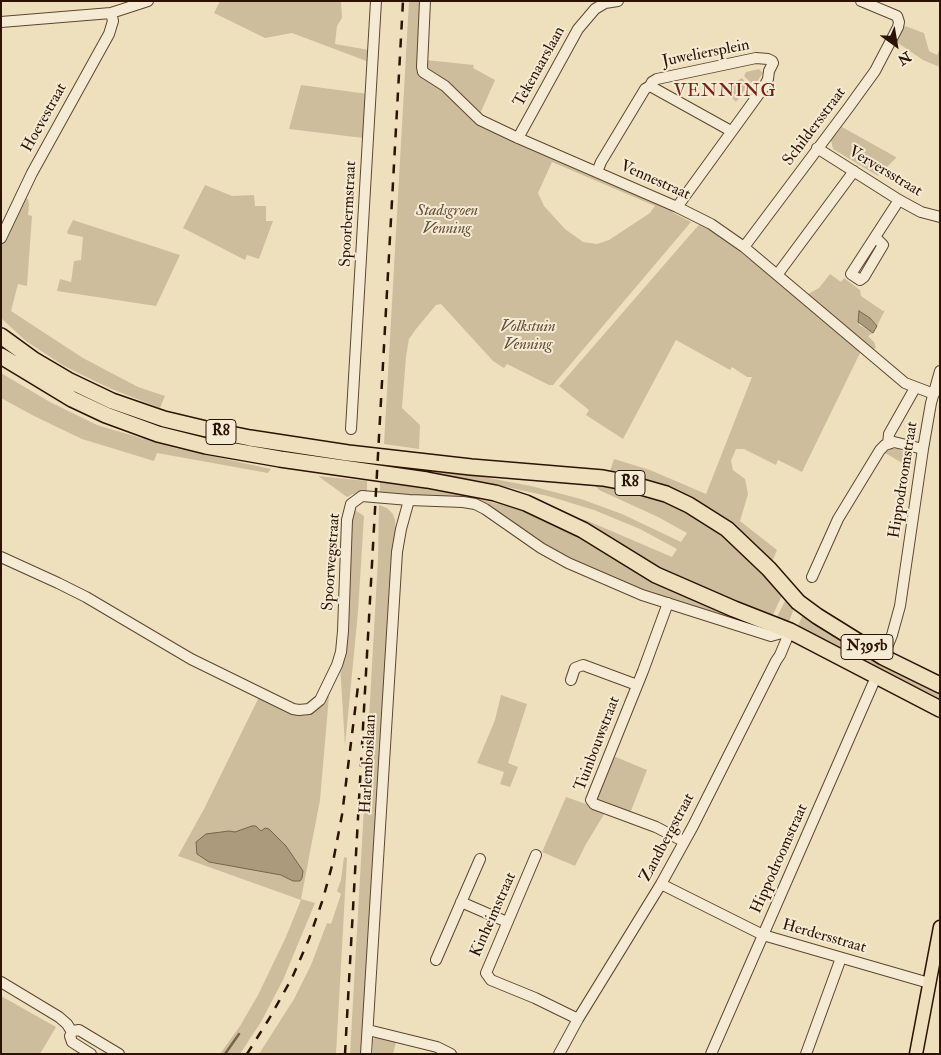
<!DOCTYPE html>
<html>
<head>
<meta charset="utf-8">
<style>
  body { margin:0 }
  #map { position:relative; width:941px; height:1055px; overflow:hidden; background:#efe0bd; font-family:"IM FELL Double Pica",serif }
  canvas { display:block }
  .frame { position:absolute; inset:0; border:2px solid #2b1300; pointer-events:none }
  .north { position:absolute; left:871px; top:20px; width:50px; height:50px; -webkit-text-stroke:4px #f5ebd4; paint-order:stroke; rotate:148deg; font-size:14px; font-weight:700; line-height:20px; text-align:center; color:#2b1300 }
  .north::after { content:''; display:block; margin:auto; width:18px; height:22px; background:#2b1300; clip-path:polygon(50% 0,100% 100%,50% 72%,0 100%) }
</style>
</head>
<body>
<div id="map">
<canvas width="941" height="1055"></canvas>
<div class="frame"></div>
<div class="north">N</div>
</div>
<script>
const ctx = document.querySelector('canvas').getContext('2d');
ctx.lineJoin = 'round';
function paint(path, color) { ctx.fillStyle = color; ctx.fill(path, 'evenodd'); }
const poly = rows => new Path2D(rows.map(r => 'M' + r).join(''));
function stroke(path, color, width, dash) { ctx.strokeStyle = color; ctx.lineWidth = width; ctx.lineCap = dash ? 'butt' : 'round'; ctx.setLineDash(dash || []); ctx.stroke(path); }
function drawText(font, color, halo, rows, align = 'center') {
  ctx.font = font + ' "IM FELL Double Pica",serif'; ctx.lineWidth = 4; ctx.setLineDash([]); ctx.textBaseline = 'middle'; ctx.strokeStyle = halo; ctx.fillStyle = color; for (const [text, x, y, turn = 0] of rows) {
    ctx.save(); ctx.translate(x, y); ctx.rotate((+turn || 0) * Math.PI / 180); ctx.textAlign = isNaN(turn) ? turn : align; if (halo) ctx.strokeText(text, 0, 0); ctx.fillText(text, 0, 0); ctx.restore();
  }
}
paint(poly([
  [220,1,341,1,342,18,337,26,335,44,369,50,369,62,292,33,265,38,214,13],
  [409,1,422,1,418,70,447,91,482,126,492,132,673,210,672,212,691,222,553,385,549,385,507,364,504,368,493,361,441,304,436,305,416,329,409,339,406,357,402,408,420,425,419,449,384,444],
  [552,162,655,206,650,213,609,240,597,244,583,242,565,229,544,206,538,193],
  [905,26,924,33,929,51,937,55,940,49,940,67,923,60,895,41],
  [426,60,474,65,473,68,495,80,480,114,448,83,441,77,431,72,427,69],
  [759,69,763,73,754,86,744,76,746,72],
  [742,78,748,85,736,102,724,89],
  [301,85,368,94,363,138,289,129],
  [842,127,896,157,896,158,878,176,833,149,831,140],
  [205,185,232,196,254,195,255,206,266,206,266,221,273,221,259,259,247,255,245,260,183,228],
  [25,198,28,199,29,205,28,215,32,216,27,286,18,284,11,311,83,358,138,387,165,396,160,408,109,388,64,366,26,341,1,318,1,245],
  [73,220,180,255,156,306,57,291,60,279,71,282,74,261,81,260,83,237,68,234,67,232],
  [702,222,767,273,861,351,802,472,778,460,776,465,744,449,736,449,731,461,733,470,745,479,748,494,740,521,777,550,772,562,737,530,709,508,659,485,636,477,610,471,614,459,650,470,706,494,752,377,747,377,732,367,730,370,676,340,623,439,586,415,589,410,559,386,696,228],
  [830,274,841,282,844,278,860,290,861,296,883,311,885,310,877,326,870,318,859,312,859,325,873,333,868,336,874,342,876,348,872,350,808,294,819,288],
  [1,373,50,402,97,425,175,448,271,469,268,473,157,453,154,461,82,439,34,416,1,398],
  [891,449,898,449,904,452,909,458,910,466,904,464,885,453],
  [381,463,478,476,531,486,581,499,622,514,681,542,687,533,658,517,599,490,593,483,632,491,663,500,694,516,725,538,747,556,783,593,772,617,654,568,579,521,582,519,588,521,672,557,677,549,640,529,594,510,548,496,497,485,381,469],
  [318,476,367,481,367,493,353,494,347,497],
  [380,482,452,493,470,496,471,498,471,497,518,509,580,538,652,581,719,611,756,626,760,624,766,631,635,588,564,557,550,549,487,505,380,493],
  [379,505,387,508,393,514,395,520,396,540,362,1054,350,1054,378,559],
  [355,510,364,516,358,612,345,746,340,664,352,516],
  [787,597,795,606,788,624,776,619],
  [804,612,940,691,940,701,883,672,831,642,818,640,797,628],
  [327,694,329,696,320,800,301,899,315,903,283,980,261,1022,240,1054,220,1054,240,1026,258,995,285,939,301,900,178,856,204,809,259,697,294,715,308,715,316,710],
  [501,695,527,704,508,763,518,767,510,787,500,784,504,772,477,763,495,720],
  [611,755,647,770,629,816,594,801],
  [566,797,606,811,586,844,575,866,542,852],
  [344,857,347,858,336,1054,259,1054,294,999,311,965,327,923,331,924,341,894,337,891,341,880],
  [1,996,56,1027,40,1054,1,1054],
  [376,1037,396,1042,393,1054,373,1054,373,1039]
]), '#cebd9d');
const water = poly([
  [859,311,870,318,877,326,873,333,858,322,859,311],
  [252,826,256,826,261,831,265,828,269,829,286,846,303,871,302,878,300,881,293,881,281,875,209,862,197,854,196,842,206,834,229,831,235,832,252,826]
]);
paint(water, '#ac9a7d');
stroke(water, '#78644b', 1);
stroke(poly([
  [225,1054,239,1034]
]), '#78644b', 2.5);
const minor = poly([
  [425,1,422,67,423,72,445,86,480,120,518,138,677,207,711,224,744,247,905,383,934,394],
  [1,22,111,13,148,1],
  [650,86,731,131],
  [518,138,578,29,595,9,605,3,618,1],
  [817,148,899,200,921,212,940,217],
  [597,172,601,162,645,89,650,86,652,82,657,79,756,58,768,59,772,61,773,63,769,71,768,79,764,87,677,207],
  [875,237,883,245,864,277,860,280,851,274,899,200],
  [1,238,32,173,109,34,113,21,111,13],
  [744,247,849,107,875,71,898,27,899,22,897,16,861,1],
  [777,275,854,171],
  [351,429,376,1],
  [888,444,889,434,915,388],
  [1,557,58,583,86,597,191,659,293,709,299,710,309,709,320,700,337,665,341,652,343,631,347,520,351,504,362,496,409,500,463,502,475,504,485,509,541,548,568,563,642,595,771,636,789,631],
  [812,577,838,519,880,450,885,445,894,442,923,449],
  [668,603,643,671,591,800,594,804,656,827,683,841],
  [883,657,892,635,900,606,923,449,931,403,940,371],
  [571,680,575,668,583,665,637,685],
  [536,855,486,973,491,980,535,998,578,1019],
  [661,884,763,935,929,983],
  [461,902,507,922],
  [436,960,480,859],
  [1,982,59,1017,67,1024,72,1032],
  [368,1030,437,1047,451,1054],
  [91,1054,72,1042,70,1036,73,1031,79,1030,119,1054],
  [366,1054,397,552,401,529,409,500],
  [559,1054,578,1019,661,884,693,826,776,661,780,655,790,631],
  [711,1054,876,677],
  [806,1054,841,958]
]);
const major = poly([
  [916,1054,940,927]
]);
const highway = poly([
  [1,336,34,360,68,380,112,401,164,419,206,429,250,438,348,453,471,467,603,478,624,482,666,494,689,505,727,529,769,569,798,602,817,616,883,657,940,685],
  [1,356,72,399,106,415,158,434,206,446,280,459,427,480,495,493,526,503,583,530,656,575,734,609,790,631,940,709]
]);
stroke(minor, '#5c462f', 12);
stroke(major, '#2b1300', 15);
stroke(highway, '#2b1300', 18);
stroke(minor, '#f5ebd4', 10);
stroke(major, '#efe0bd', 12);
stroke(highway, '#efe0bd', 15);
stroke(poly([
  [247,1054,269,1019,292,978,309,939,323,899,333,862,342,815,359,678],
  [345,1054,403,1]
]), '#2b1300', 2.5, [9, 9]);
for (const [x, y, w] of [
  [221,432,30],
  [630,483,30],
  [867,647,52]
]) { const box = new Path2D(); box.roundRect(x - w / 2, y - 12.5, w, 25, 4); ctx.fillStyle = '#f5ebd4'; ctx.fill(box); stroke(box, '#2b1300', 1); }
drawText('bold 15px', '#2b1300', null, [
  ["R8",221,432],
  ["R8",630,483],
  ["N395b",867,647]
]);
drawText('16px', '#2b1300', '#f5ebd4', [
  ["Juweliersplein",706,54,-11],
  ["Tekenaarslaan",540,67,-61],
  ["Hoevestraat",45,118,-61],
  ["Schildersstraat",815,127,-53],
  ["Verversstraat",885,172,31],
  ["Vennestraat",655,181,24],
  ["Spoorbermstraat",349,214,-87],
  ["Hippodroomstraat",904,480,-81],
  ["Spoorwegstraat",332,562,-86],
  ["Tuinbouwstraat",598,744,-69],
  ["Harlemboislaan",369,764,-87],
  ["Zandbergstraat",668,838,-62],
  ["Hippodroomstraat",780,859,-66],
  ["Kinheimstraat",494,915,-66],
  ["Herdersstraat",824,937,16]
]);
drawText('italic 16px', '#644e37', '#f5ebd4', [
  ["Stadsgroen",447,212],
  ["Venning",447,230],
  ["Volkstuin",528,328],
  ["Venning",528,346]
]);
ctx.letterSpacing = '1px';
drawText('18px', '#7a1f14', '#f5ebd4', [
  ["VENNING",725,92]
]);
ctx.letterSpacing = '0px';
</script>
</body>
</html>
